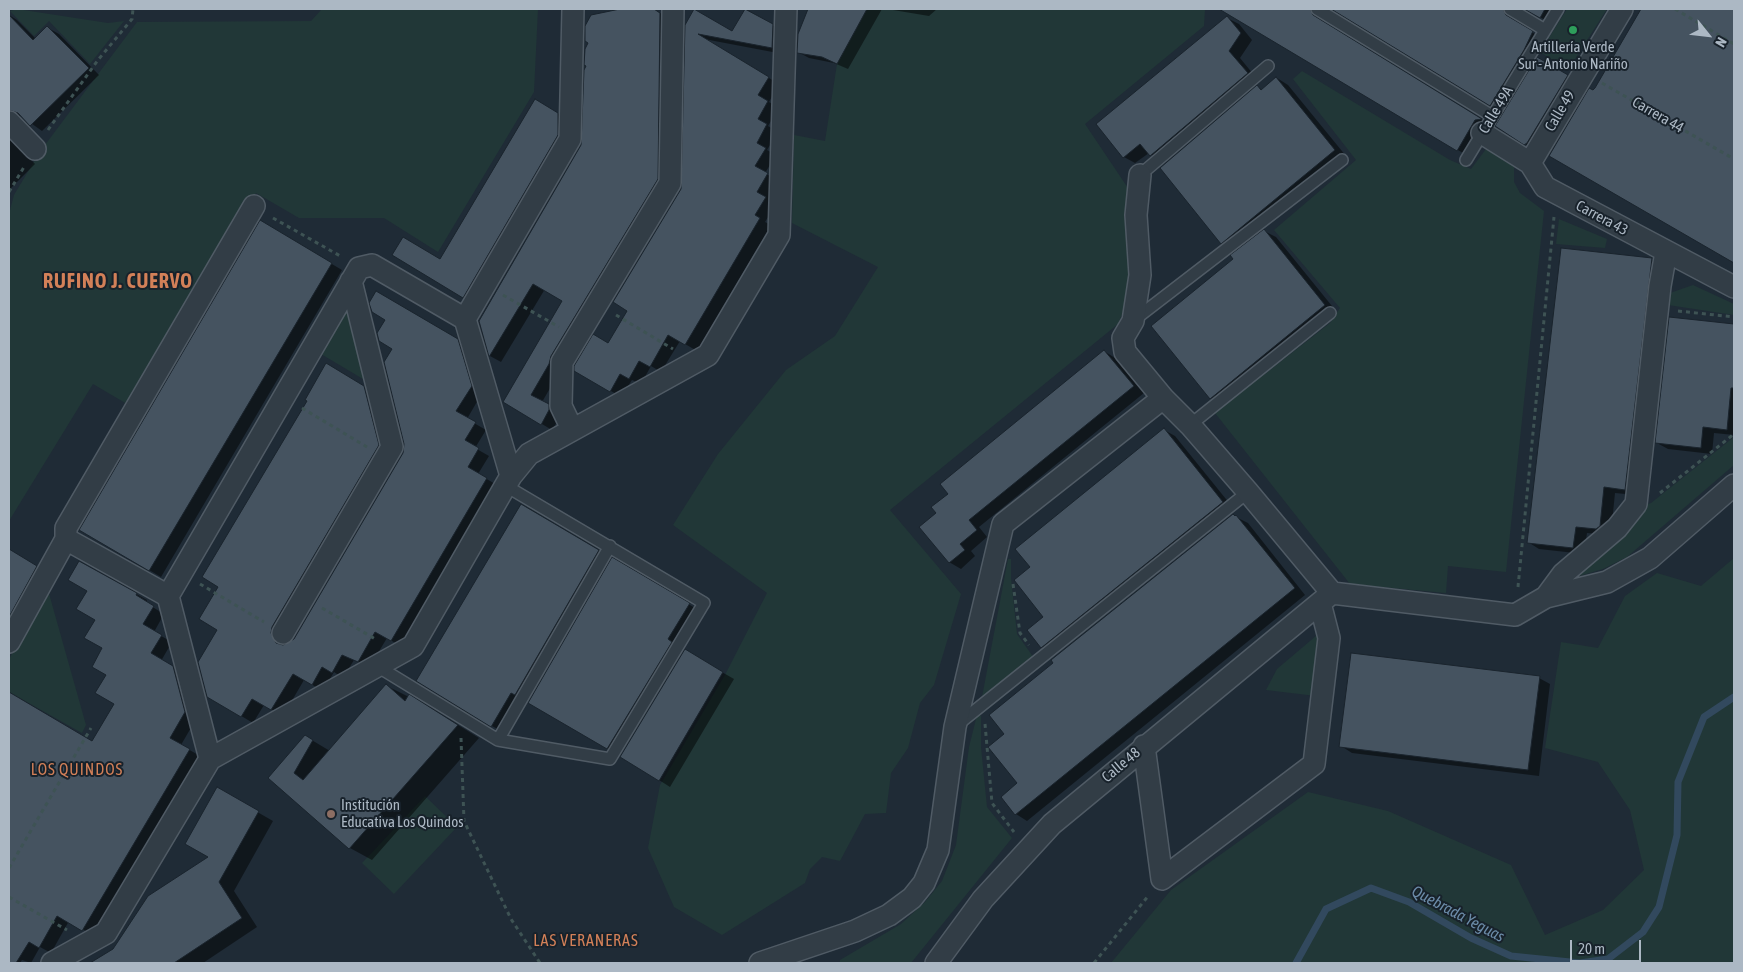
<!DOCTYPE html>
<html>
<head>
<meta charset="utf-8">
<style>
  body { margin:0 }
  #map { position:relative; width:1743px; height:972px; overflow:hidden; background:#1f2b36; font-family:"Asap Condensed",sans-serif }
  canvas { display:block }
  .frame { position:absolute; inset:0; border:10px solid #acb8c4; pointer-events:none }
  .north { position:absolute; left:1683px; top:10px; width:50px; height:50px; -webkit-text-stroke:4px #18222b; paint-order:stroke; rotate:119deg; font-size:14px; font-weight:700; line-height:20px; text-align:center; color:#acb8c4 }
  .north::after { content:''; display:block; margin:auto; width:18px; height:22px; background:#acb8c4; clip-path:polygon(50% 0,100% 100%,50% 72%,0 100%) }
  .scale { position:absolute; left:1570px; top:940px; width:71px; height:22px; box-sizing:border-box; border:2px solid #acb8c4; border-top:0; padding-left:6px; font-size:15px; line-height:18px; white-space:nowrap; color:#acb8c4; -webkit-text-stroke:4px #18222b; paint-order:stroke }
</style>
</head>
<body>
<div id="map">
<canvas width="1743" height="972"></canvas>
<div class="frame"></div>
<div class="north">N</div>
<div class="scale">20 m</div>
</div>
<script>
const ctx = document.querySelector('canvas').getContext('2d');
ctx.lineJoin = 'round';
function paint(path, color) { ctx.fillStyle = color; ctx.fill(path, 'evenodd'); }
const poly = rows => new Path2D(rows.map(r => 'M' + r).join(''));
function stroke(path, color, width, dash) { ctx.strokeStyle = color; ctx.lineWidth = width; ctx.lineCap = dash ? 'butt' : 'round'; ctx.setLineDash(dash || []); ctx.stroke(path); }
function drawText(font, color, halo, rows, align = 'center') {
  ctx.font = font + ' "Asap Condensed",sans-serif'; ctx.lineWidth = 4; ctx.setLineDash([]); ctx.textBaseline = 'middle'; ctx.strokeStyle = halo; ctx.fillStyle = color; for (const [text, x, y, turn = 0] of rows) {
    ctx.save(); ctx.translate(x, y); ctx.rotate((+turn || 0) * Math.PI / 180); ctx.textAlign = isNaN(turn) ? turn : align; if (halo) ctx.strokeText(text, 0, 0); ctx.fillText(text, 0, 0); ctx.restore();
  }
}
paint(poly([
  [17,9,108,23,124,21,90,64,49,21,34,36,10,11],
  [322,9,538,9,534,92,438,252,384,218,299,218,256,193,127,404,93,384,9,521,9,214,14,195,39,153,137,22,311,21],
  [860,9,1205,9,1204,26,1085,124,1138,203,1139,274,1118,324,890,510,961,594,934,685,920,703,908,748,891,773,886,813,865,814,840,861,822,857,810,869,805,883,722,935,674,907,648,848,660,785,726,673,767,593,673,525,718,454,786,370,835,336,878,267,792,223,794,135,825,141,837,64,854,33],
  [1567,9,1607,9,1568,70,1540,52],
  [1302,71,1450,160,1471,169,1486,149,1514,164,1514,182,1520,193,1544,211,1506,572,1448,566,1446,593,1350,584,1215,413,1330,323,1340,308,1274,230,1356,160,1293,79],
  [1559,219,1607,239,1605,248,1556,244],
  [1693,285,1734,304,1734,315,1668,305,1670,293],
  [348,307,368,382,321,354],
  [1734,437,1734,465,1627,557,1603,569,1576,577,1640,507,1651,503],
  [1734,558,1734,963,1111,963,1171,890,1308,792,1388,811,1511,865,1545,935,1603,910,1644,870,1630,810,1598,762,1545,748,1561,642,1598,648,1625,596,1657,573,1701,586],
  [1008,559,1011,559,1011,578,1017,634,1034,658,982,697],
  [48,590,86,725,82,733,9,692,9,659],
  [1323,630,1316,696,1266,690,1277,669],
  [977,715,981,716,981,747,987,807,1012,838,911,963,840,963,840,960,901,924,925,902,942,881,956,845,969,747],
  [425,796,457,827,394,894,362,863]
]), '#213737');
paint(poly([
  [624,9,654,9,671,20,668,186,542,402,559,412,560,417,552,430,505,402,564,301,545,289,501,362,490,356,480,321,582,145,592,15],
  [746,9,784,32,783,54,704,39,779,84,769,102,779,108,768,126,778,132,767,150,776,155,765,173,778,181,768,199,776,204,765,222,771,225,697,351,680,341,661,372,651,366,641,384,632,380,621,397,576,370,609,344,628,310,682,189,686,25,733,32],
  [809,9,882,9,848,69,834,63,809,58,798,52,799,34],
  [887,9,937,9,929,16],
  [1221,9,1326,9,1320,16,1324,23,1491,125,1468,156],
  [1333,9,1519,9,1513,17,1517,23,1543,39,1502,111],
  [1526,9,1564,9,1557,21,1552,24],
  [1642,9,1734,9,1734,262,1551,155,1596,89],
  [9,15,17,20,36,39,48,28,59,34,99,75,42,131,21,116,11,119,9,124],
  [1227,18,1239,24,1252,40,1240,58,1258,80,1162,162,1149,153,1135,163,1124,157],
  [1538,59,1578,83,1536,150,1525,144],
  [1277,78,1288,85,1346,156,1233,249,1222,243,1257,87,1263,90],
  [536,101,569,120,475,303,394,255,440,261],
  [9,130,11,138,35,164,9,190],
  [261,222,342,270,161,577,81,530],
  [1264,231,1276,237,1336,311,1222,404,1211,398,1235,259],
  [1652,260,1663,266,1636,495,1615,493,1611,533,1608,535,1587,533,1584,554,1539,549,1528,542],
  [377,292,469,346,482,393,467,419,486,430,475,448,489,456,478,474,497,485,402,647,387,638,369,668,354,660,343,678,334,672,323,691,304,680,283,716,264,705,253,723,208,696,219,629,219,586,326,365,375,393,389,452,281,641,285,646,295,640,404,453,405,444,394,348],
  [1670,318,1734,325,1734,435,1714,433,1712,454,1668,449,1657,443],
  [1104,351,1115,358,1144,393,979,527,987,537,971,551,975,556,961,569,949,562,938,513],
  [1164,430,1175,436,1234,509,1053,654,1042,647,1045,617,1032,567],
  [522,505,610,557,503,732,492,726],
  [1236,517,1248,523,1305,595,1027,821,1016,814,1019,783,1006,734],
  [9,551,47,573,9,646],
  [613,559,700,611,619,755,530,702],
  [80,562,147,600,146,603,164,614,154,632,172,642,161,661,184,674,196,719,181,745,200,756,94,936,69,921,51,953,40,947,31,963,22,960,20,963,9,963,9,693,92,743,116,704,107,675,104,648],
  [685,651,734,679,670,787,659,780],
  [1539,678,1550,684,1539,776,1352,753,1341,746],
  [387,686,431,708,479,738,372,860,350,848,270,778,305,736,330,751],
  [217,789,273,821,234,891,257,927,203,963,95,963,113,950,210,857]
]), '#0007');
stroke(poly([
  [1296,963,1326,909,1371,888,1409,902,1471,938,1511,956,1580,963,1608,959,1643,932,1659,907,1677,835,1678,782,1704,717,1734,697]
]), '#32495e', 7);
const building = poly([
  [620,9,654,9,660,13,658,179,551,356,549,364,531,395,549,404,549,410,541,425,503,402,562,301,533,284,489,357,479,321,581,145,584,70,586,66,584,65,585,49,588,43,585,41,585,26,591,15,620,9],
  [694,9,732,31,745,9,773,24,772,48,698,34,769,77,758,95,768,101,758,119,767,124,757,143,766,148,755,166,768,173,757,192,766,197,755,215,760,218,685,345,668,335,650,367,639,361,629,379,620,374,610,392,574,371,574,366,593,334,608,343,627,311,613,302,681,189,685,25,694,9],
  [808,9,867,9,837,64,822,57,797,53,798,34,808,9],
  [1219,9,1310,9,1313,15,1482,119,1475,120,1457,151,1219,9],
  [1331,9,1503,9,1506,15,1533,31,1524,50,1490,106,1331,9],
  [1524,9,1545,9,1540,18,1524,9],
  [1641,9,1734,9,1734,263,1549,156,1589,88,1593,90,1595,88,1641,9],
  [9,15,33,40,47,26,89,68,30,126,18,113,9,110,9,15],
  [1227,16,1241,33,1229,51,1248,73,1150,156,1140,144,1123,158,1096,124,1227,16],
  [1537,57,1568,75,1527,143,1524,145,1495,126,1537,57],
  [1276,77,1335,150,1221,244,1160,168,1257,85,1261,90,1276,77],
  [535,99,558,113,558,135,463,298,392,255,403,237,440,259,535,99],
  [260,220,332,263,149,571,79,530,260,220],
  [1264,229,1325,305,1210,399,1151,326,1233,259,1230,255,1264,229],
  [1561,248,1652,258,1625,490,1604,487,1600,526,1596,529,1576,527,1573,548,1527,543,1561,248],
  [376,291,458,339,472,386,456,411,476,422,465,440,479,448,468,467,487,478,391,641,375,632,358,662,342,655,332,673,322,667,312,685,293,674,271,710,252,699,241,717,207,697,198,662,217,630,199,619,218,587,202,577,307,401,305,400,326,363,364,386,379,445,272,627,271,633,276,643,283,645,294,639,403,453,404,444,384,362,392,349,379,341,377,333,385,320,372,312,369,303,376,291],
  [1669,317,1734,324,1734,388,1731,388,1727,430,1703,427,1701,448,1655,443,1669,317],
  [1104,350,1134,386,969,520,977,530,960,544,965,550,949,563,919,527,936,513,931,507,948,494,940,484,1104,350],
  [1164,428,1223,502,1041,648,1027,630,1043,617,1014,580,1030,567,1015,549,1164,428],
  [521,504,599,550,515,695,511,693,491,727,416,681,521,504],
  [1233,514,1235,516,1236,515,1295,588,1015,815,1001,797,1017,783,988,747,1004,734,989,715,1053,663,1051,660,1233,514],
  [9,549,37,566,9,617,9,549],
  [612,557,690,603,668,639,672,642,607,749,528,703,612,557],
  [79,561,137,593,136,595,154,606,143,624,162,635,151,653,173,666,185,712,170,738,190,749,82,931,57,916,39,948,29,942,16,963,9,963,9,692,92,741,114,704,95,693,106,675,92,667,102,648,84,638,95,620,76,609,87,591,68,580,79,561],
  [685,649,723,672,659,781,620,757,685,649],
  [1351,653,1540,676,1528,770,1339,747,1351,653],
  [386,684,405,701,409,694,458,725,349,849,268,778,305,735,313,740,294,773,303,780,386,684],
  [217,787,259,811,219,882,242,918,174,963,90,963,113,949,148,896,208,857,185,844,217,787]
]);
paint(building, '#455360');
stroke(building, '#1a242d', 1);
const lane = poly([
  [1317,9,1492,116],
  [1510,9,1545,30],
  [1466,160,1558,9],
  [1140,175,1268,66],
  [1134,320,1342,160],
  [1190,425,1330,313],
  [377,666,498,740,610,759,704,603,506,486],
  [957,725,1248,492],
  [498,740,610,546]
]);
const street = poly([
  [9,122,35,149],
  [1482,133,1530,163,1545,187,1734,287],
  [1530,163,1622,9],
  [1140,175,1136,215,1140,275,1133,321,1123,338,1125,352,1163,398],
  [465,319,570,139,573,9],
  [572,429,561,406,562,362,670,183,673,9],
  [66,539,168,596],
  [1546,597,1563,574,1617,528,1636,504,1660,286,1666,252],
  [283,633,392,447,351,281],
  [9,642,66,539,66,528,254,206],
  [1144,746,1162,879,1314,764,1329,638,1320,603],
  [210,759,168,596,359,268,372,265,465,319,511,476],
  [52,963,106,933,210,759,413,646,511,476,529,454,708,355,779,235,786,9],
  [760,963,855,931,889,915,912,898,924,883,938,850,955,727,1003,524,1163,398,1190,425,1248,492,1332,593,1515,615,1546,597,1607,582,1650,558,1734,485],
  [936,963,983,899,1052,824,1332,593]
]);
stroke(lane, '#505b65', 14);
stroke(street, '#505b65', 24);
stroke(poly([
  [1675,9,1734,44],
  [1602,83,1734,159],
  [48,130,98,60,132,19,133,9],
  [9,192,24,167],
  [273,218,342,257],
  [503,295,559,327],
  [1678,311,1734,317],
  [616,315,673,349],
  [302,408,367,447],
  [1660,493,1734,434],
  [200,584,264,622],
  [1013,584,1020,633,1029,645],
  [1518,587,1554,217],
  [322,608,377,640],
  [985,724,992,803,1014,832],
  [461,738,464,821,511,919,540,963],
  [9,868,91,728],
  [9,897,67,930],
  [1094,963,1149,895]
]), '#3e5354', 3, [4, 4]);
stroke(lane, '#323d46', 11);
stroke(street, '#323d46', 21);
for (const [x, y, r, color] of [
  [1573,30,5,"#2e9e5b"],
  [331,814,5,"#8d6e63"]
]) { const dot = new Path2D(); dot.arc(x, y, r, 0, 2 * Math.PI); ctx.fillStyle = color; ctx.fill(dot); stroke(dot, '#18222b', 2); }
drawText('15px', '#acb8c4', '#18222b', [
  ["Artillería Verde",1573,47],
  ["Sur - Antonio Nariño",1573,64],
  ["Institución",341,805,"left"],
  ["Educativa Los Quindos",341,822,"left"]
]);
drawText('15px', '#acb8c4', '#18222b', [
  ["Calle 49A",1496,110,-59],
  ["Calle 49",1560,111,-60],
  ["Carrera 44",1658,115,30],
  ["Carrera 43",1602,218,28],
  ["Calle 48",1121,765,-40]
]);
ctx.letterSpacing = '1px';
drawText('16px', '#d38058', '#18222b', [
  ["LOS QUINDOS",77,770],
  ["LAS VERANERAS",586,941]
]);
ctx.letterSpacing = '0px';
drawText('italic 16px', '#6c8ca9', '#18222b', [
  ["Quebrada Yeguas",1458,914,28]
]);
ctx.letterSpacing = '1px';
drawText('bold 20px', '#d38058', '#18222b', [
  ["RUFINO J. CUERVO",118,282]
]);
ctx.letterSpacing = '0px';
</script>
</body>
</html>
